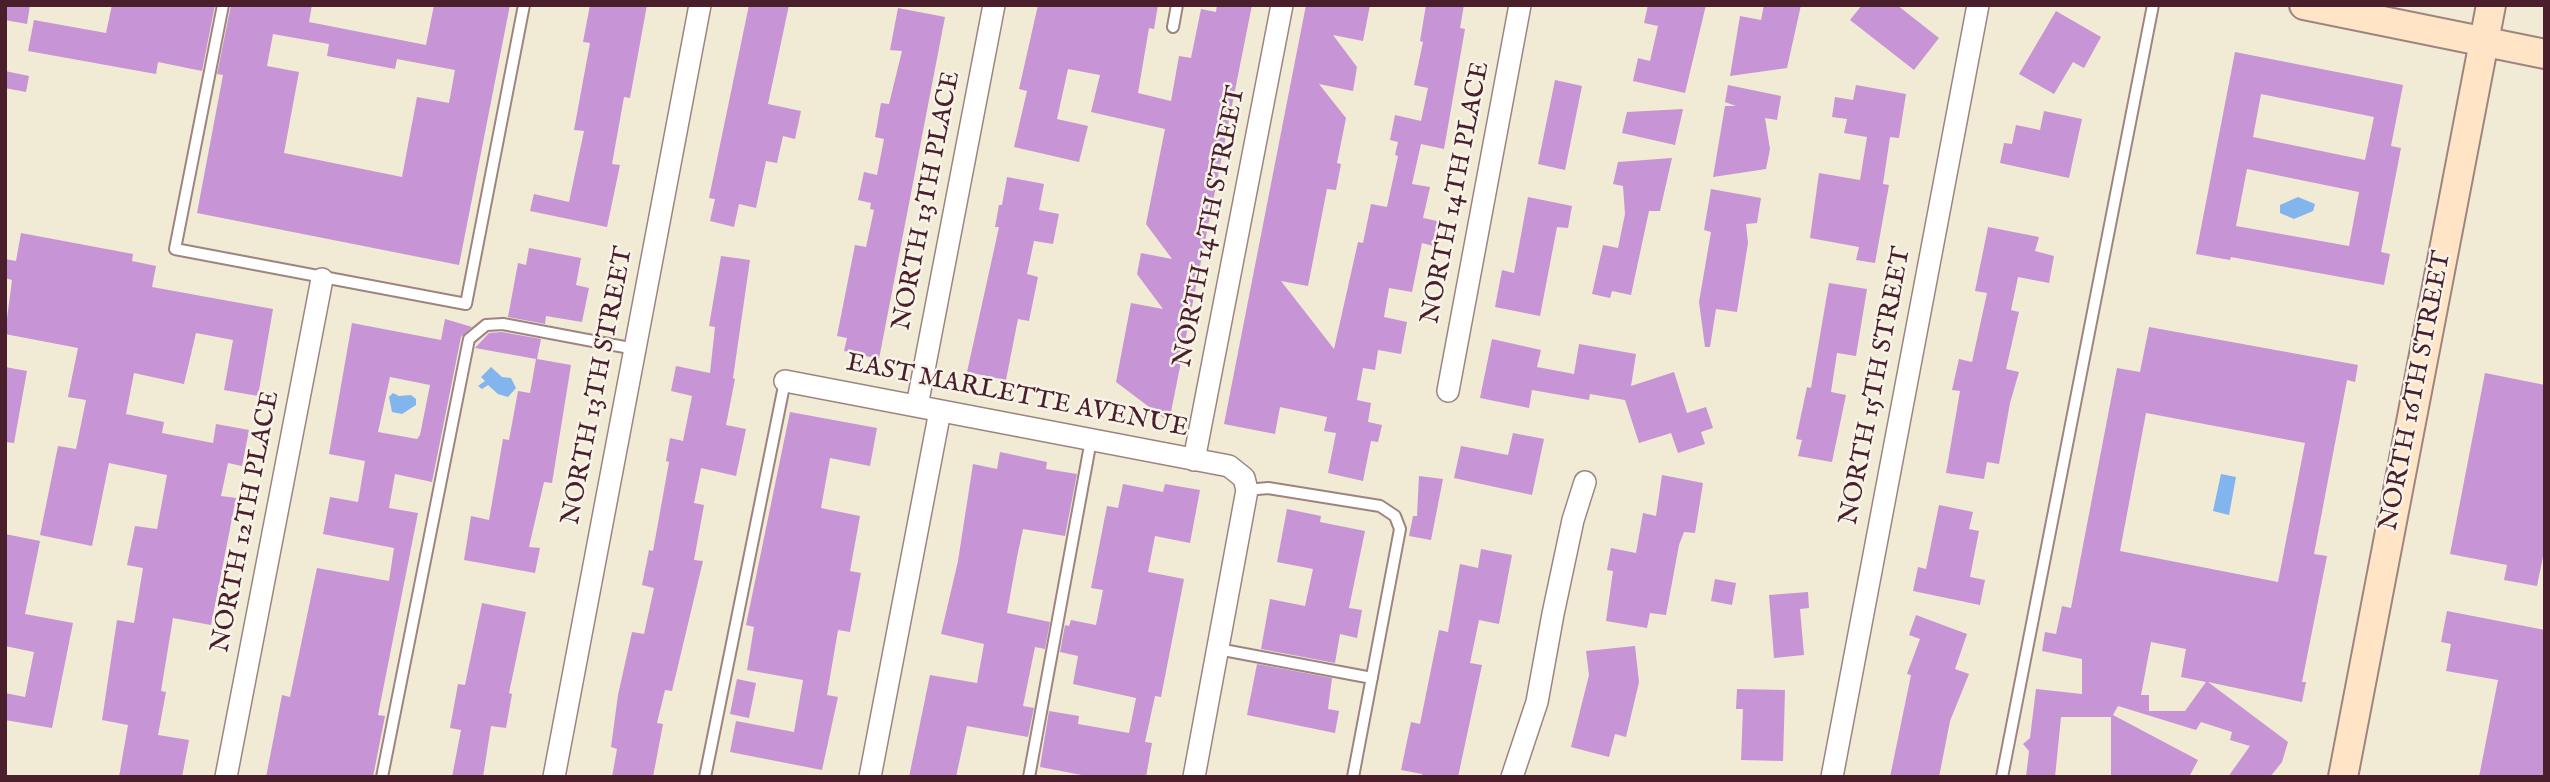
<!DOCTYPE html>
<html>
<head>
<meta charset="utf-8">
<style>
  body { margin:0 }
  #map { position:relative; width:2550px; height:782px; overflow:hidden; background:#f1ead4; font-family:"IM FELL English",serif }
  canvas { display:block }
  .frame { position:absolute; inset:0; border:7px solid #4a1f2b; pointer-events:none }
</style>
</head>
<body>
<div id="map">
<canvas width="2550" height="782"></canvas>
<div class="frame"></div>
</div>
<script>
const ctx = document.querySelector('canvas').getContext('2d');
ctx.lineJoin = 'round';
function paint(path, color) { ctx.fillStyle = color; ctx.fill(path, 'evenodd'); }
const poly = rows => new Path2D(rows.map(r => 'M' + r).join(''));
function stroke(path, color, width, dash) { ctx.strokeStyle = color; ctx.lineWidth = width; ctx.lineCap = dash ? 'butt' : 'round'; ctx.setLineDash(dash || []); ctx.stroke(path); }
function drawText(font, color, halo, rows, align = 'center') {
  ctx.font = font + ' "IM FELL English",serif'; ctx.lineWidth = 5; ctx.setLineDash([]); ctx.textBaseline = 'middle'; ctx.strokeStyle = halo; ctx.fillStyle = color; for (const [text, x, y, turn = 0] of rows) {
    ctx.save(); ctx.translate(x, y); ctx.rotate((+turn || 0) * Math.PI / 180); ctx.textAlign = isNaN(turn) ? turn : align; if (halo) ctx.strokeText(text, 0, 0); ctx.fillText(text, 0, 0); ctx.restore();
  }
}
paint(poly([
  [2298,197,2315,204,2313,211,2294,219,2280,213,2280,205],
  [491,367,502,377,511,378,516,388,508,397,498,394,488,385,482,389,478,386,485,381,481,377],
  [393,393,399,396,411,395,416,399,416,405,402,414,392,412,389,397],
  [2221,474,2236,477,2229,515,2213,511]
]), '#82b4ee');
paint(poly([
  [5,5,30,5,27,24,5,20],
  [112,5,215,5,202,71,158,62,156,74,28,51,34,20,106,33],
  [231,5,312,5,309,22,426,45,434,5,510,5,459,265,197,213,223,75,217,74],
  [273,34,329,44,327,56,395,69,397,59,455,70,449,103,417,97,402,177,284,153,299,72,267,66],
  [590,5,647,5,630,98,624,97,612,164,620,165,607,227,530,211,534,194,569,202,584,131,574,130,590,43,583,42],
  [749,5,789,5,768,104,801,111,795,139,783,136,777,163,766,161,756,208,739,204,734,227,710,221,715,199,709,198],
  [1038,5,1158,5,1154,29,1149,28,1138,93,1171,101,1179,56,1191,58,1201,9,1216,12,1217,5,1252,5,1169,422,1116,382,1131,303,1163,309,1137,274,1141,253,1172,259,1146,224,1165,129,1091,112,1100,75,1068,69,1057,119,1088,126,1079,162,1014,147,1027,91,1019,89],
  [1306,5,1370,5,1363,41,1333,35,1357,67,1353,91,1319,84,1346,118,1337,163,1341,164,1336,190,1327,189,1308,286,1281,281,1334,349,1358,242,1363,243,1371,204,1387,207,1398,156,1395,155,1398,142,1390,140,1395,115,1421,121,1428,88,1414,85,1423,42,1420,41,1426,5,1464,5,1460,28,1465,29,1444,149,1421,144,1412,184,1430,187,1423,218,1442,222,1437,247,1422,243,1412,292,1389,288,1384,317,1407,322,1401,354,1378,350,1375,370,1363,368,1357,400,1371,403,1368,422,1382,425,1378,442,1371,441,1363,481,1328,473,1336,433,1324,431,1327,417,1280,407,1275,434,1224,424],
  [1648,5,1706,5,1685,93,1633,81,1638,58,1650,61,1658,26,1644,23],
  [1764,5,1801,5,1787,68,1730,76,1740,16,1761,20],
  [1862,5,1897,5,1939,38,1914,70,1850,20],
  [898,8,945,17,879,359,844,351,847,338,837,336,855,245,866,247,874,210,870,209,871,203,858,200,864,172,877,175,884,139,875,137,881,103,889,104,902,51,890,50],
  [2056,11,2101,37,2084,68,2073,62,2054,94,2019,74],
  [2235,52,2403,85,2391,146,2401,148,2381,252,2390,254,2384,285,2231,257,2230,260,2196,254],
  [2261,94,2374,117,2365,160,2253,137],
  [2247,169,2359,192,2349,246,2236,226],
  [5,71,29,76,26,92,5,88],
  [1555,80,1582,86,1565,170,1538,164],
  [1728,85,1781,96,1777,120,1765,118,1770,149,1766,169,1713,177,1725,106,1736,106,1725,102],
  [1856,85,1906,94,1899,138,1890,137,1883,184,1889,185,1875,263,1856,260,1859,247,1810,238,1819,173,1860,180,1867,137,1844,133,1847,119,1832,117,1835,97,1853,100],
  [1683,109,1675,145,1622,133,1627,112],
  [2044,111,2082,119,2069,178,2000,163,2004,143,2012,144,2016,125,2040,130],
  [1672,158,1660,211,1649,211,1631,295,1612,291,1610,298,1592,294,1603,245,1618,248,1625,214,1623,186,1613,184,1618,162],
  [1007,177,1044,184,1039,210,1059,214,1053,244,1034,241,1027,274,1038,277,1029,321,1018,319,1006,380,967,372,999,227,995,227,999,205,1002,205],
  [1711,189,1761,198,1757,223,1746,224,1748,243,1737,312,1716,309,1710,347,1705,347,1699,302,1711,232,1704,230],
  [1528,197,1572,206,1568,228,1557,227,1540,316,1495,307,1502,270,1514,273],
  [1988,227,2039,237,2035,251,2054,256,2049,283,2018,277,2011,310,2019,312,2006,369,2019,372,2010,403,1999,464,1987,462,1984,479,1946,473,1960,391,1952,390,1959,359,1972,362,1987,293,1975,291],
  [21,233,133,254,132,261,156,266,152,287,273,309,258,396,224,390,233,340,196,333,184,384,134,373,126,414,164,422,162,433,213,443,216,424,249,430,242,466,228,463,221,496,236,498,211,625,173,618,161,691,166,692,158,735,189,740,182,777,119,777,128,725,102,720,117,620,134,623,143,568,127,565,135,526,157,529,167,475,109,463,92,546,40,535,58,446,76,449,86,400,68,397,78,348,5,334,12,280,5,278,5,259,16,261],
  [529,248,581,258,576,285,589,288,582,322,546,316,545,324,508,317,518,263,526,265],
  [721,256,750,260,733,378,735,379,726,425,746,429,736,476,701,468,694,503,704,505,694,560,703,561,672,691,665,690,657,723,663,724,653,777,612,777,617,749,611,747,618,695,632,632,644,634,654,588,642,585,649,550,653,551,669,462,666,461,670,438,683,441,692,396,671,391,676,366,710,373,715,327,709,326],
  [1829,283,1867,289,1856,356,1837,353,1831,392,1846,395,1832,462,1798,456,1802,440,1796,439,1807,387,1811,388],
  [445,319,472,327,461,337,432,482,395,474,389,508,418,513,378,715,385,716,373,777,266,777,282,695,290,697,317,568,389,581,394,548,323,534,330,497,358,502,365,461,329,454,352,323,441,340],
  [390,377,430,385,420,435,417,439,378,432],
  [2149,327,2358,365,2355,382,2347,380,2314,554,2327,556,2302,682,2306,682,2302,702,2208,682,2288,742,2282,762,2270,777,2228,777,2250,746,2230,740,2232,732,2201,722,2196,730,2118,706,2113,715,2198,760,2189,777,2111,777,2111,717,2061,717,2055,777,2026,777,2029,751,2023,744,2030,738,2036,689,2082,694,2082,659,2042,651,2045,632,2056,634,2062,606,2071,608,2117,368,2140,372],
  [2146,413,2305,443,2278,582,2120,551],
  [2151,642,2186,649,2181,677,2206,682,2185,711,2149,711,2149,695,2141,695],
  [502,332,541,339,537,359,571,365,552,483,544,482,529,547,540,548,535,573,464,560,471,516,489,520,503,439,509,440,518,391,530,393,536,359,475,348,489,333],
  [1492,339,1541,350,1537,367,1574,374,1579,344,1636,354,1631,386,1674,372,1687,413,1706,407,1713,428,1701,432,1705,444,1678,453,1671,433,1639,443,1625,400,1590,394,1589,400,1532,390,1529,408,1480,398],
  [5,367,27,371,14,443,5,442],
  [2485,373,2545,385,2545,547,2537,586,2504,580,2507,565,2450,554],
  [790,412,877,428,870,466,830,458,821,508,860,516,850,571,861,573,850,632,838,630,827,695,838,697,822,770,730,752,736,721,794,732,803,680,747,670,754,627,746,625],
  [1513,433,1544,439,1532,495,1454,478,1461,446,1508,455],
  [1000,452,1047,462,1046,469,1077,474,1065,536,1023,529,1017,557,1007,613,1050,622,1045,649,1035,647,1023,706,1034,708,1028,737,967,726,956,777,909,777,930,675,977,683,984,644,941,634,958,561,973,464,997,469],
  [1662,475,1703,483,1695,533,1684,532,1679,545,1666,615,1650,613,1647,628,1606,621,1613,571,1607,570,1611,548,1636,553,1643,513,1656,516],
  [1419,476,1443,479,1431,540,1409,536,1413,516,1417,516],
  [1123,484,1163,492,1165,484,1200,490,1190,543,1155,536,1148,572,1184,579,1161,697,1155,696,1145,742,1152,743,1146,777,1092,777,1040,767,1049,711,1079,716,1078,724,1129,733,1136,698,1073,684,1078,656,1060,652,1065,625,1069,626,1071,620,1096,625,1103,590,1091,588,1107,506,1118,508],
  [1939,505,1973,512,1969,529,1979,531,1970,577,1985,580,1980,605,1913,591,1918,567,1926,569],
  [1287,509,1321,516,1320,522,1365,531,1349,608,1362,610,1357,638,1340,634,1335,663,1261,649,1270,599,1305,606,1313,569,1277,562],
  [5,534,40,541,25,614,73,623,52,728,5,720,5,693,25,697,34,652,5,646],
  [1481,549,1512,555,1499,624,1479,620,1470,663,1482,665,1458,777,1422,777,1422,774,1401,770,1411,722,1420,724,1439,630,1448,632,1460,564,1478,568],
  [1715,579,1736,583,1732,605,1711,601],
  [1808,592,1809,608,1800,609,1804,655,1774,658,1769,595],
  [482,603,526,612,509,693,512,694,506,728,491,726,483,777,452,777,461,730,450,728,458,684,465,685],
  [2447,611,2545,630,2545,774,2541,777,2479,777,2498,680,2446,671,2451,644,2441,642],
  [1916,615,1967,634,1955,669,1969,674,1950,721,1939,777,1890,777,1911,675,1907,674,1920,639,1909,635],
  [1635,646,1639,682,1626,737,1615,734,1609,757,1571,747,1589,675,1586,651],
  [1257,664,1332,678,1328,709,1339,711,1335,733,1247,715],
  [737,679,756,683,749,718,730,714],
  [1737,689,1785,690,1783,761,1741,760,1743,709,1736,709]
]), '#c795d5');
const lane = poly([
  [223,5,175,249,466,304,524,5],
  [1173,27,1177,5],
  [1247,490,1268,488,1380,506,1395,516,1400,529,1353,777],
  [1218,649,1372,678],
  [382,777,469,339,486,325,503,324,635,349],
  [705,777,785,381],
  [1029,777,1091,440],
  [2002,777,2153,5]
]);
const street = poly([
  [785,381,1229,466,1244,478,1247,490,1194,777],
  [1448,391,1520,5],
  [917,406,994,5],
  [1194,460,1282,5],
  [226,777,322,279],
  [554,777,700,5],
  [870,777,940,411],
  [1512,777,1537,702,1553,614,1573,520,1585,482],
  [1832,777,1978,5]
]);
const secondary = poly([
  [2304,5,2545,54],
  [2343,777,2491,5]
]);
stroke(lane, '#9e8480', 14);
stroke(street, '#9e8480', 24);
stroke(secondary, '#9e8480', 32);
stroke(lane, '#fff', 10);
stroke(street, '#fff', 21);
stroke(secondary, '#ffe4c6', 28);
drawText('26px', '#4a1f2b', '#f7f3e8', [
  ["NORTH 14TH PLACE",1457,193,-79],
  ["NORTH 13TH PLACE",928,201,-79],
  ["NORTH 14TH STREET",1211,227,-79],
  ["NORTH 13TH STREET",599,386,-79],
  ["NORTH 15TH STREET",1877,386,-79],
  ["NORTH 16TH STREET",2417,391,-79],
  ["EAST MARLETTE AVENUE",1017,397,11],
  ["NORTH 12TH PLACE",247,522,-79]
]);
</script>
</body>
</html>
